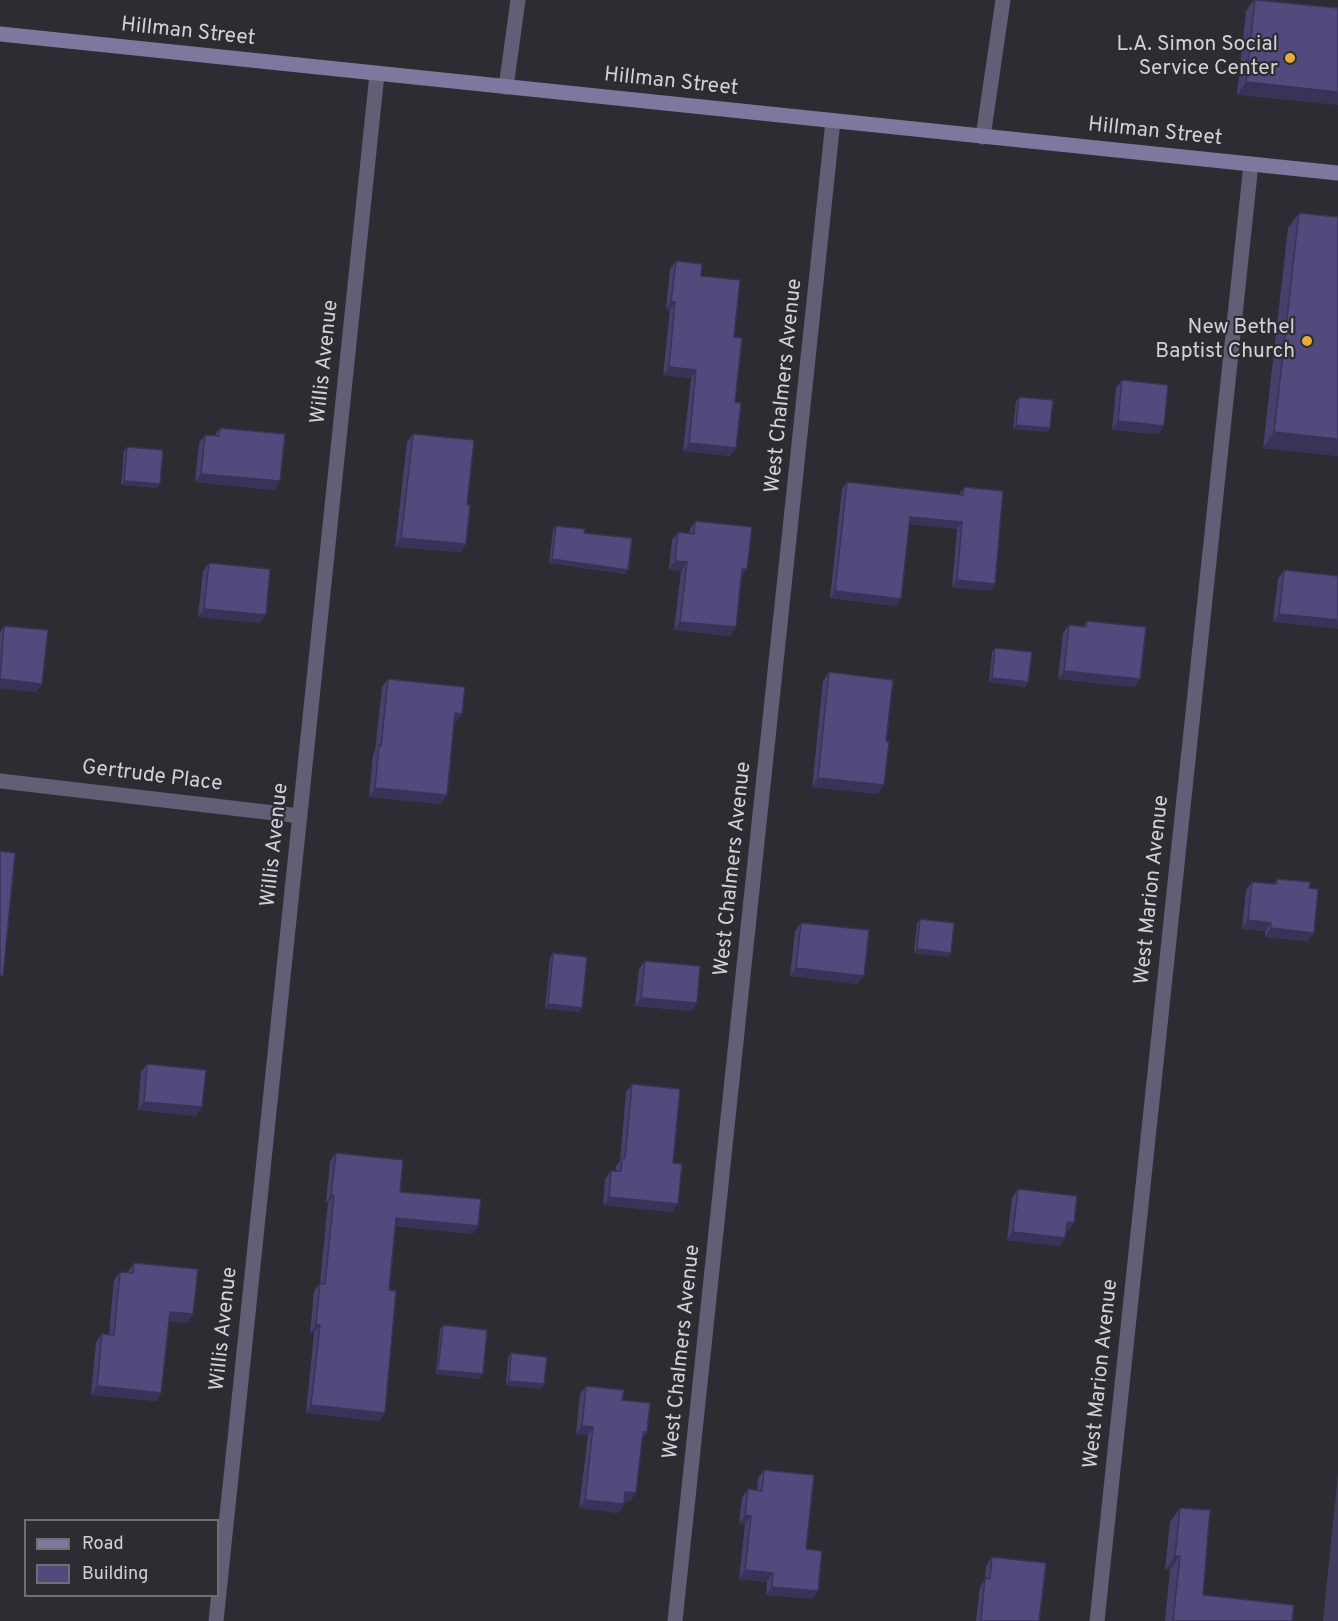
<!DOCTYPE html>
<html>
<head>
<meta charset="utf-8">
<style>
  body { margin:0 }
  #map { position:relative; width:1338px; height:1621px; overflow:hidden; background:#2d2c33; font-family:Overpass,sans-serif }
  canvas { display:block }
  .legend { position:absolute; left:24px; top:1519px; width:195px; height:78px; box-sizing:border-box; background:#2d2c33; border:2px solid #6f6e74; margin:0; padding:8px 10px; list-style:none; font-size:18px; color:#d2d1d6 }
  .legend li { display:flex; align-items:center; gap:12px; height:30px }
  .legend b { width:30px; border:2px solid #6f6e74 }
</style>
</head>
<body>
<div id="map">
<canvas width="1338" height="1621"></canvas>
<ul class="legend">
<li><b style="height:8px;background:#7d799e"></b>Road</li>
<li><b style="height:16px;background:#52497d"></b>Building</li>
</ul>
</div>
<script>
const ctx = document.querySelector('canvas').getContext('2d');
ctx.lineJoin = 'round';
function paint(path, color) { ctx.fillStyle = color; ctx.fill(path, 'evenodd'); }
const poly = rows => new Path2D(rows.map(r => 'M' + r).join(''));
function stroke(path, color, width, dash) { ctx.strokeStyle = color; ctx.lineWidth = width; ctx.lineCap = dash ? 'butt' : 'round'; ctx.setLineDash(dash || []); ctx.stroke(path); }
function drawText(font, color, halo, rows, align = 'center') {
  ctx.font = font + ' Overpass,sans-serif'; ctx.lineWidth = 4.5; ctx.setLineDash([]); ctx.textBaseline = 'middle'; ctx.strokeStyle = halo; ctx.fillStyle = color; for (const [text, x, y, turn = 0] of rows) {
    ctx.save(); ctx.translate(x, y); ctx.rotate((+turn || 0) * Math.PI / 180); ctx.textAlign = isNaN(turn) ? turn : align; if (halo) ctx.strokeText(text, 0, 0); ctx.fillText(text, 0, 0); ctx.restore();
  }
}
paint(poly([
  [1338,1474,1338,1621,1323,1621]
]), '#413d5c');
stroke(poly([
  [506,87,518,0],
  [983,137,1003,0],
  [0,781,300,816],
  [216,1621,377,74],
  [675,1621,833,121],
  [1097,1621,1251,164]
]), '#615e76', 15);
stroke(poly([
  [0,34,1338,173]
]), '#7d799e', 15);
paint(poly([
  [1254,0,1262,0,1338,8,1237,95,1246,11],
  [1299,213,1338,456,1263,448,1288,228],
  [676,261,701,276,734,337,736,448,730,456,683,451,691,378,663,375,670,310,666,309,670,269],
  [1122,380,1164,426,1158,434,1112,430,1116,388],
  [1019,397,1047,432,1013,429,1016,401],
  [220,428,280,481,274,490,195,482,199,443,205,435,214,436],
  [413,434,461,552,395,547,407,442],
  [127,447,157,488,121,485,124,451],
  [847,482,959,494,964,487,990,591,952,587,957,529,909,524,901,599,896,606,830,598,842,489],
  [695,521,741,577,736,627,730,636,674,630,681,571,669,569,672,540,678,532,689,533,690,529],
  [556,526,584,533,625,574,549,563,553,530],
  [209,563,260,623,198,617,203,571],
  [1284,570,1338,576,1273,622,1278,579],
  [1087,621,1134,687,1058,679,1063,633,1069,625,1083,627],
  [4,626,42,684,36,692,0,688,0,632],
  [995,648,1028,682,1025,687,989,682,992,652],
  [829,672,878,794,812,787,823,681],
  [388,679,456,722,454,722,441,804,369,797,373,754,375,751,382,687],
  [1277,879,1308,941,1265,937,1265,931,1242,929,1246,890,1252,882,1273,884],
  [920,919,948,957,914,953,917,923],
  [801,923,858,984,790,976,795,931],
  [553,953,579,1012,545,1008,550,958],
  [645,961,691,1011,635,1006,639,969],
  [147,1064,196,1116,138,1110,141,1072],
  [632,1084,673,1163,672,1212,603,1205,605,1179,611,1171,616,1171,616,1166,620,1161,626,1092],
  [336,1153,473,1234,396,1226,389,1290,385,1413,379,1421,306,1413,314,1333,310,1333,314,1291,320,1283,328,1203,326,1203,330,1161],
  [1018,1189,1074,1223,1068,1231,1066,1231,1065,1238,1060,1246,1007,1240,1012,1198],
  [134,1263,193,1314,187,1323,169,1321,161,1393,156,1401,91,1395,96,1342,102,1334,109,1334,114,1280,120,1272,128,1272],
  [443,1325,480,1379,436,1374,440,1329],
  [511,1353,544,1384,541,1389,506,1385,508,1357],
  [586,1386,622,1400,647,1432,642,1439,636,1493,630,1501,625,1501,624,1504,618,1513,579,1508,588,1435,576,1434,580,1394],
  [764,1470,806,1549,818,1591,812,1599,766,1595,767,1582,739,1579,745,1524,739,1523,742,1497,748,1489,757,1490,758,1478],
  [1180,1508,1203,1595,1292,1621,1165,1621,1170,1570,1165,1570,1170,1522],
  [992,1557,1039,1621,976,1621,980,1587,985,1579,986,1566]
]), '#473f6c');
paint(poly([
  [1246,82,1338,92,1338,105,1237,95],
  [671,301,675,302,670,310,666,309],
  [669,367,696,370,691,378,663,375],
  [1118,421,1164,426,1158,434,1112,430],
  [1016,425,1050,428,1047,432,1013,429],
  [1274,432,1338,439,1338,456,1263,448],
  [689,443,736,448,730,456,683,451],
  [201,474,280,481,274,490,195,482],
  [124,481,160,484,157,488,121,485],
  [910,517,962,522,957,529,905,524],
  [401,538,466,544,461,552,395,547],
  [552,559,628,570,625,574,549,563],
  [675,561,687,562,681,571,669,569],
  [742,569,747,569,741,577],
  [957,580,995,584,990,591,952,587],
  [835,591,901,599,896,606,830,598],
  [204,609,266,615,260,623,198,617],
  [1279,614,1338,620,1338,629,1273,622],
  [680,622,736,627,730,636,674,630],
  [1064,671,1140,679,1134,687,1058,679],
  [992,678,1028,682,1025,687,989,682],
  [0,679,42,684,36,692,0,688],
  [455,713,462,714,456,722,450,722],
  [818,778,884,785,878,794,812,787],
  [375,788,447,795,441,804,369,797],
  [1248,920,1271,923,1265,931,1242,929],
  [1271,928,1314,933,1308,941,1265,937],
  [917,949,951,953,948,957,914,953],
  [796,968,864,976,858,984,790,976],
  [641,998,697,1003,691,1011,635,1006],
  [548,1004,582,1008,579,1012,545,1008],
  [144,1102,202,1107,196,1116,138,1110],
  [331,1195,334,1195,328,1203,326,1203],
  [609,1197,678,1204,672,1212,603,1205],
  [396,1218,478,1226,473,1234,391,1226],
  [1067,1222,1074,1223,1068,1231,1061,1230],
  [1013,1232,1065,1238,1060,1246,1007,1240],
  [170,1312,193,1314,187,1323,164,1320],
  [316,1325,320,1325,314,1333,310,1333],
  [438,1370,483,1374,480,1379,436,1374],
  [509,1381,544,1384,541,1389,506,1385],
  [97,1386,161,1393,156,1401,91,1395],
  [311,1405,385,1413,379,1421,306,1413],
  [582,1426,593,1427,588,1435,576,1434],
  [625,1492,636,1493,630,1501,620,1500],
  [585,1500,624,1504,618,1513,579,1508],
  [745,1515,751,1516,745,1524,739,1523],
  [1175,1556,1180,1556,1170,1570,1165,1570],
  [745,1570,773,1573,767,1582,739,1579],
  [772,1587,818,1591,812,1599,766,1595]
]), '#393358');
const building = poly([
  [1255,0,1338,8,1338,92,1246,82,1255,0],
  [1299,213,1338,217,1338,439,1274,432,1299,213],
  [676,261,702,264,701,276,740,280,734,337,742,338,735,402,741,403,736,448,689,443,696,370,669,367,675,302,671,301,676,261],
  [1122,380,1168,385,1164,426,1118,421,1122,380],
  [1019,397,1053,400,1050,428,1016,425,1019,397],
  [220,428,285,434,280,481,201,474,205,435,219,436,220,428],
  [413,434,474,440,467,505,470,505,466,544,401,538,413,434],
  [127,447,163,450,160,484,124,481,127,447],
  [847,482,963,495,964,487,1003,491,995,584,957,580,962,522,910,517,901,599,835,591,847,482],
  [695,521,752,527,747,569,742,569,736,627,680,622,687,562,675,561,678,532,694,534,695,521],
  [556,526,585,529,584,533,632,538,628,570,552,559,556,526],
  [209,563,270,569,266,615,204,609,209,563],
  [1284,570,1338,576,1338,620,1279,614,1284,570],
  [1087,621,1146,627,1140,679,1064,671,1069,625,1086,627,1087,621],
  [4,626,48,630,42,684,0,679,4,626],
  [995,648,1032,652,1028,682,992,678,995,648],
  [829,672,893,680,886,741,889,742,884,785,818,778,829,672],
  [388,679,465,687,462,714,455,713,447,795,375,788,379,745,381,746,388,679],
  [0,851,15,853,3,976,0,975,0,851],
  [1277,879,1310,882,1309,888,1318,889,1314,933,1271,928,1271,923,1248,920,1252,882,1276,884,1277,879],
  [920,919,954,923,951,953,917,949,920,919],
  [801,923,869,930,864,976,796,968,801,923],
  [553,953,587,957,582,1008,548,1004,553,953],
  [645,961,700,966,697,1003,641,998,645,961],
  [147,1064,206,1070,202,1107,144,1102,147,1064],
  [632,1084,680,1089,673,1163,682,1164,678,1204,609,1197,611,1171,621,1171,622,1158,625,1158,632,1084],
  [336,1153,403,1160,400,1192,481,1199,478,1226,396,1218,389,1290,396,1291,385,1413,311,1405,320,1325,316,1325,320,1283,325,1284,334,1195,331,1195,336,1153],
  [1018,1189,1077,1196,1074,1223,1067,1222,1065,1238,1013,1232,1018,1189],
  [134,1263,198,1269,193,1314,170,1312,161,1393,97,1386,102,1334,114,1335,120,1272,133,1273,134,1263],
  [443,1325,487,1330,483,1374,438,1370,443,1325],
  [511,1353,547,1357,544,1384,509,1381,511,1353],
  [586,1386,624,1390,622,1400,650,1403,647,1432,643,1432,636,1493,625,1492,624,1504,585,1500,593,1427,582,1426,586,1386],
  [764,1470,814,1475,806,1549,822,1551,818,1591,772,1587,773,1573,745,1570,751,1516,745,1515,748,1489,762,1491,764,1470],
  [1180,1508,1210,1510,1203,1595,1294,1605,1292,1621,1173,1621,1180,1556,1175,1556,1180,1508],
  [992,1557,1046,1563,1039,1621,981,1621,985,1578,990,1579,992,1557]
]);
paint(building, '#52497d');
stroke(building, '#393358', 1.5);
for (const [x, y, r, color] of [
  [1290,58,6,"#e7ac36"],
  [1307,341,6,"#e7ac36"]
]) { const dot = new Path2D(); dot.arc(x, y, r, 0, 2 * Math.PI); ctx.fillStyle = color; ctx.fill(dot); stroke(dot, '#2d2c33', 2); }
drawText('21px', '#d2d1d6', '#2d2c33', [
  ["Hillman Street",188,33,6],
  ["Hillman Street",671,83,6],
  ["Hillman Street",1155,133,6],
  ["Willis Avenue",326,362,-84],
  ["West Chalmers Avenue",785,386,-84],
  ["Gertrude Place",152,777,7],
  ["Willis Avenue",276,845,-84],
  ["West Chalmers Avenue",734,869,-84],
  ["West Marion Avenue",1153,890,-84],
  ["Willis Avenue",225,1329,-84],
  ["West Chalmers Avenue",683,1352,-84],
  ["West Marion Avenue",1102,1374,-84]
]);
drawText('21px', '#d2d1d6', '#2d2c33', [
  ["L.A. Simon Social",1278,46],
  ["Service Center",1278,70],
  ["New Bethel",1295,329],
  ["Baptist Church",1295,353]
], 'right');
</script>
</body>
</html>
